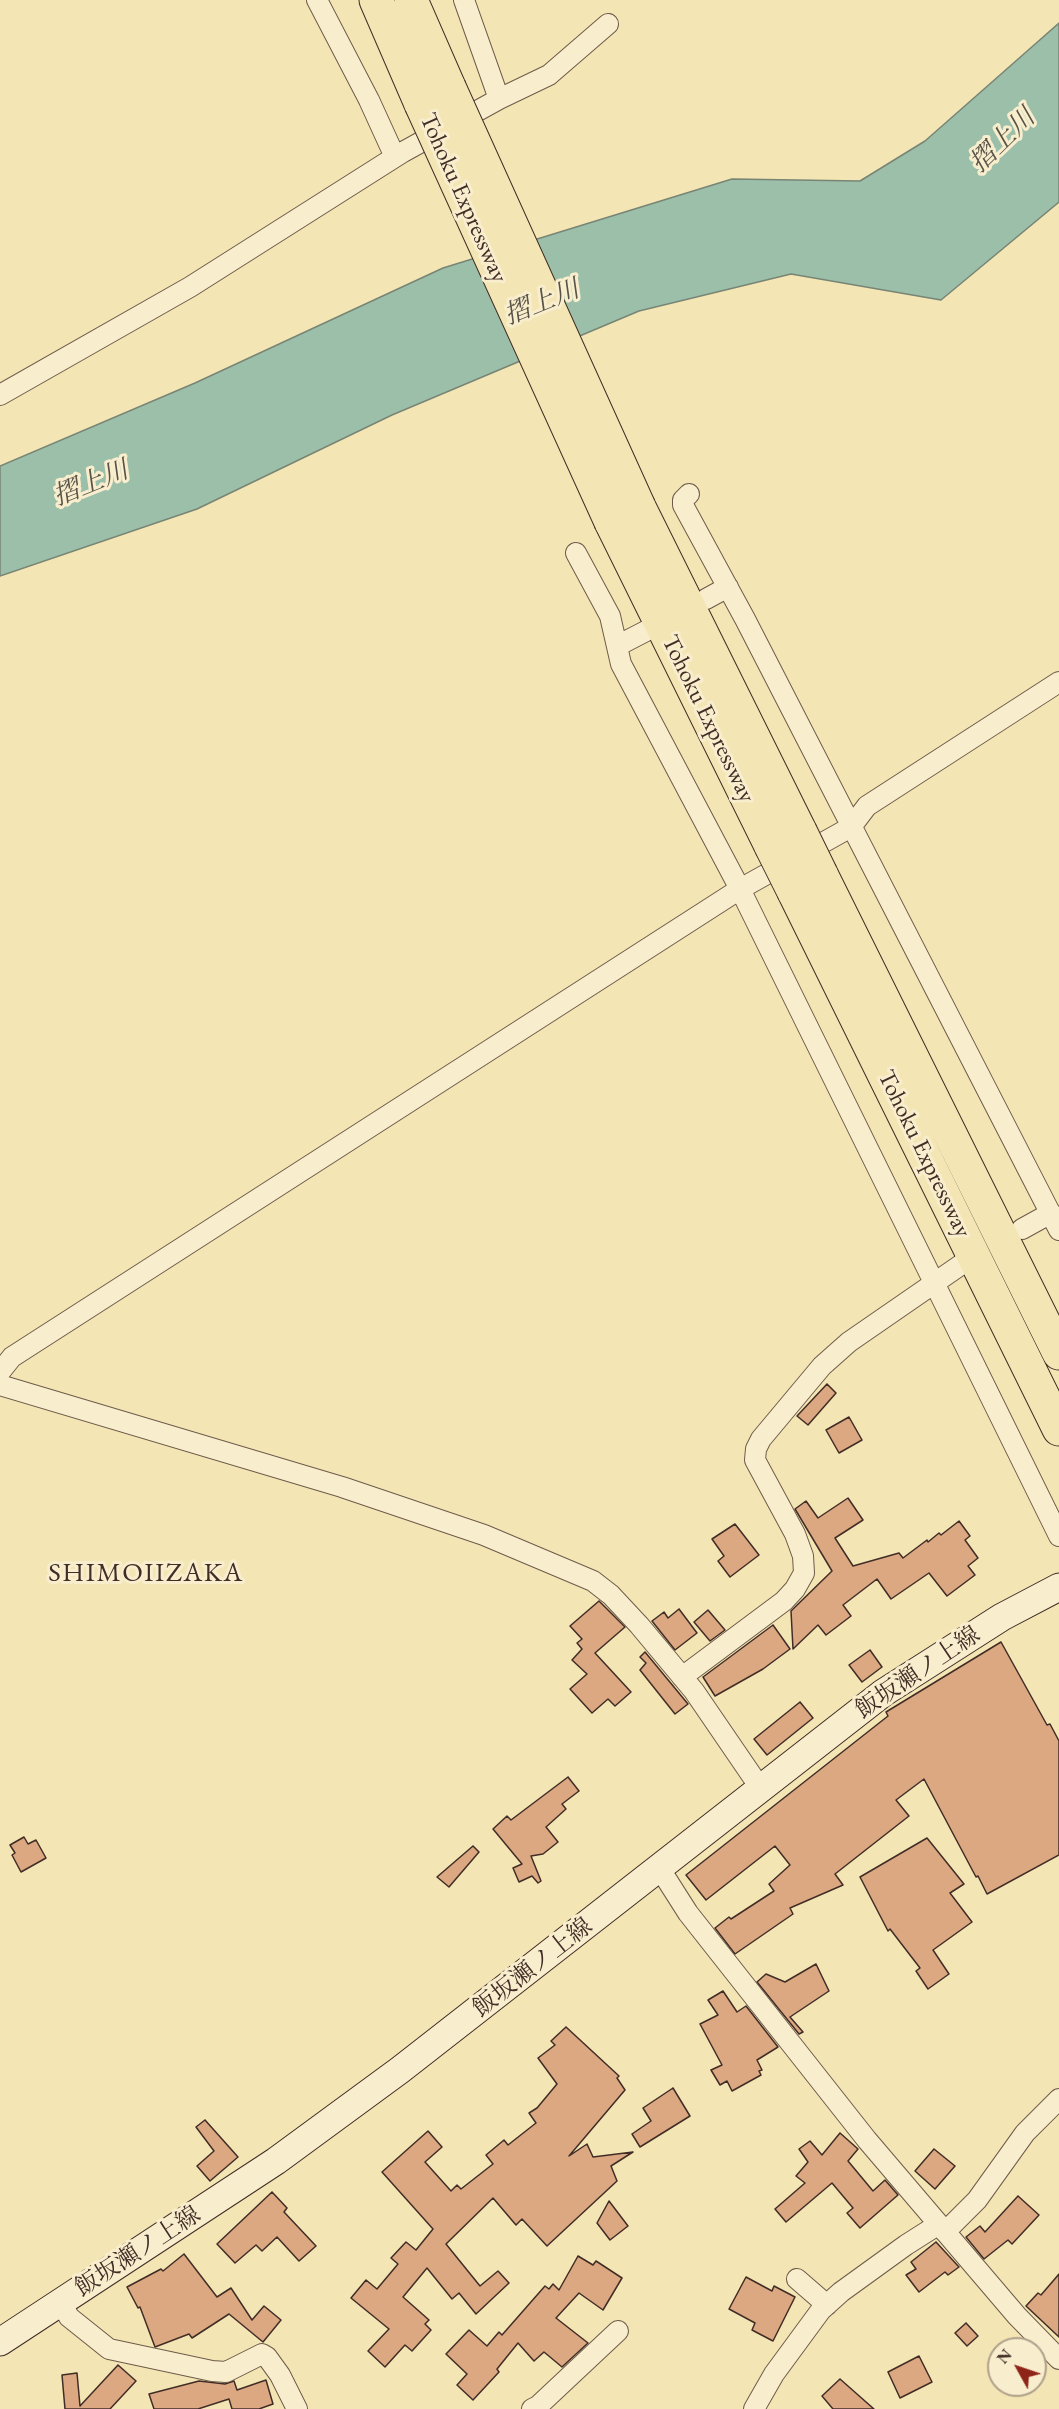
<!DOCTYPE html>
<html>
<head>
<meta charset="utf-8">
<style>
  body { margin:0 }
  #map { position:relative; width:1059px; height:2409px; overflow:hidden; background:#f4e5b4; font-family:"EB Garamond",serif }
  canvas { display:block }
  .north { position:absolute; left:987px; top:2337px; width:60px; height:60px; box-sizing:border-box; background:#f8eece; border:2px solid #afa18b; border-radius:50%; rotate:310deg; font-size:16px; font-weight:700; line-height:24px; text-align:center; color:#412d26 }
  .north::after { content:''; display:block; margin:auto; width:21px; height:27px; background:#8f2418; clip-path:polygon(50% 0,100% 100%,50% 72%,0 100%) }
</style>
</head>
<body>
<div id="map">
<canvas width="1059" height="2409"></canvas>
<div class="north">N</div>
</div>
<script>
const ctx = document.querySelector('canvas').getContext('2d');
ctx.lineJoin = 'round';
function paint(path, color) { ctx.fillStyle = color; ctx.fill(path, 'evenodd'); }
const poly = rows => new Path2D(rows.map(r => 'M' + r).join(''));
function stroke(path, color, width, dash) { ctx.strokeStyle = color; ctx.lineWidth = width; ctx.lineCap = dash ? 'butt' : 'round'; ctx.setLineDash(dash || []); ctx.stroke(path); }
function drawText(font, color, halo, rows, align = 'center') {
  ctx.font = font + ' "EB Garamond","Noto Serif JP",serif'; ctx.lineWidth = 6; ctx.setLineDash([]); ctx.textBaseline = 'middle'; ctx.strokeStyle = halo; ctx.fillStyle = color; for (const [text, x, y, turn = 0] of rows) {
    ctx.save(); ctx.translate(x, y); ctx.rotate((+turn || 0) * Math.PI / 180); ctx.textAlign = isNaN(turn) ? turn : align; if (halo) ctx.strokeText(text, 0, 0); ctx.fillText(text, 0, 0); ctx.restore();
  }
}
const water = poly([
  [1059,23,1059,202,941,300,791,274,639,311,392,415,197,509,0,576,0,466,195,383,443,268,732,179,860,181,925,141,1059,23]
]);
paint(water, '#9cbfa9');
stroke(water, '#788575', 1.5);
const building = poly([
  [827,1384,836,1393,808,1425,797,1416,827,1384],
  [849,1417,862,1440,839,1453,826,1430,849,1417],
  [848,1498,863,1520,835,1538,853,1566,899,1553,903,1558,927,1540,928,1542,939,1533,941,1535,959,1521,970,1536,965,1540,978,1558,968,1566,975,1575,947,1596,929,1573,891,1599,877,1579,843,1605,851,1616,826,1635,818,1625,793,1649,791,1611,832,1571,795,1509,806,1501,818,1518,848,1498],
  [735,1524,759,1555,730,1577,718,1561,724,1556,712,1539,735,1524],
  [599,1601,625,1627,595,1653,631,1692,615,1706,608,1699,592,1713,570,1689,587,1674,572,1660,582,1649,577,1643,582,1639,570,1626,599,1601],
  [679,1609,697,1633,675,1650,652,1621,664,1612,668,1618,679,1609],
  [708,1610,725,1630,710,1641,694,1622,708,1610],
  [773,1625,790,1649,763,1669,715,1696,703,1677,773,1625],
  [1001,1642,1047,1725,1050,1724,1059,1741,1059,1855,987,1894,978,1876,976,1877,924,1779,896,1800,909,1816,835,1874,843,1885,790,1908,793,1914,735,1954,715,1928,729,1917,731,1919,774,1891,769,1884,790,1865,775,1846,706,1900,686,1875,888,1716,886,1712,1001,1642],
  [870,1650,882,1667,862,1682,849,1665,870,1650],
  [645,1652,688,1704,675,1714,640,1670,646,1663,640,1657,645,1652],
  [800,1702,813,1718,767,1755,754,1739,800,1702],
  [568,1777,579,1791,562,1804,566,1809,546,1827,558,1842,543,1854,531,1856,541,1881,538,1883,532,1876,519,1882,513,1868,522,1864,493,1829,507,1816,511,1820,568,1777],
  [24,1837,28,1844,36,1840,46,1858,21,1872,12,1855,15,1853,10,1845,24,1837],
  [927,1838,964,1884,950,1893,972,1922,933,1950,949,1974,928,1989,916,1971,920,1968,890,1929,888,1931,860,1877,927,1838],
  [473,1846,479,1852,449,1887,437,1877,473,1846],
  [816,1964,829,1991,790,2017,803,2032,799,2034,757,1982,766,1974,785,1982,816,1964],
  [723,1991,737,2012,746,2006,778,2047,757,2060,762,2070,759,2071,761,2075,732,2091,727,2081,720,2085,711,2070,722,2065,700,2024,718,2015,708,2000,723,1991],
  [566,2027,619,2076,617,2078,625,2090,569,2156,587,2144,593,2157,633,2152,611,2166,617,2181,547,2246,522,2219,516,2225,493,2198,446,2244,480,2286,498,2271,509,2283,476,2314,459,2293,452,2299,427,2268,403,2297,429,2320,425,2324,431,2330,412,2351,405,2345,385,2367,368,2351,389,2329,351,2298,366,2280,377,2289,398,2264,391,2258,406,2242,416,2250,433,2229,382,2172,428,2131,442,2147,425,2162,451,2191,457,2185,461,2189,493,2164,486,2155,504,2140,508,2145,536,2123,529,2113,537,2108,557,2084,538,2058,555,2045,551,2041,566,2027],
  [673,2088,690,2116,640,2147,632,2134,651,2121,643,2108,673,2088],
  [205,2120,238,2157,210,2181,197,2166,214,2151,196,2127,205,2120],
  [840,2133,858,2149,848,2161,873,2191,885,2180,898,2195,860,2228,847,2213,853,2208,832,2183,786,2222,775,2209,805,2183,796,2176,808,2162,799,2149,810,2141,822,2155,840,2133],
  [934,2149,955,2166,935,2189,915,2171,934,2149],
  [272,2192,287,2208,284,2212,316,2246,299,2261,277,2237,262,2251,256,2245,235,2263,217,2244,272,2192],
  [1018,2196,1039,2215,1012,2244,1008,2240,984,2259,966,2237,980,2226,985,2232,1018,2196],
  [609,2201,628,2226,610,2240,597,2223,609,2201],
  [936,2242,959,2267,948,2275,945,2272,919,2292,906,2275,916,2269,911,2262,936,2242],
  [184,2254,217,2297,231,2288,252,2320,264,2306,281,2320,263,2342,229,2314,192,2338,189,2334,155,2347,140,2307,138,2308,127,2287,161,2269,163,2271,184,2254],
  [578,2256,593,2265,596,2261,622,2278,603,2310,579,2293,556,2318,588,2343,562,2367,544,2352,534,2361,518,2343,497,2369,499,2372,473,2400,457,2385,467,2374,446,2354,469,2330,487,2346,499,2332,502,2335,545,2286,549,2289,553,2284,559,2290,578,2256],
  [1059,2274,1059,2337,1026,2306,1038,2293,1041,2295,1059,2274],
  [746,2277,772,2291,774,2286,795,2297,773,2341,752,2330,755,2323,729,2309,746,2277],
  [966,2323,978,2336,967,2346,955,2333,966,2323],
  [919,2356,932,2382,900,2398,888,2372,919,2356],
  [118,2365,136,2381,110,2409,65,2409,62,2375,77,2373,80,2406,118,2365],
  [840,2379,874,2409,833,2409,822,2396,840,2379],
  [266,2380,273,2404,259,2409,232,2409,229,2399,198,2409,154,2409,149,2394,199,2381,225,2384,234,2381,237,2390,266,2380]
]);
paint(building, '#dca882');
stroke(building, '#412d26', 1.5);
const minor = poly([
  [317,0,369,100,395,157],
  [464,0,499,99],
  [0,395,190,287,403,152,499,99,549,75,608,24],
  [689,494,683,500,683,505,745,619,1059,1230],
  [576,553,610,616,621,664,740,889,1059,1536],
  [706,599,728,587],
  [617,646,646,631],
  [1022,1229,1051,1213],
  [0,1372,12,1357,740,889,851,827,867,806,1059,682],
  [0,1385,342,1487,484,1535,593,1581,611,1595,639,1625,694,1691,761,1789],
  [682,1677,784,1601,795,1589,804,1573,803,1556,795,1534,755,1460,756,1449,761,1439,822,1366,849,1342,962,1264],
  [660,1869,688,1913,867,2140,1017,2316,1059,2359],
  [945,2232,977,2200,1025,2133,1059,2099],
  [797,2279,827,2305],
  [61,2302,69,2317,109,2349,212,2371,226,2372,262,2354,267,2357,280,2375,297,2409],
  [532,2409,538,2406,618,2331],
  [754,2409,774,2374,821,2310,841,2292,906,2245,939,2224]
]);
const secondary = poly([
  [0,2342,276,2161,400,2070,883,1693,1002,1617,1059,1587]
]);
const motorway = poly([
  [376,0,421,104],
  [411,0,449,87],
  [639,507,800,831],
  [611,522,771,846],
  [821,874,1059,1353],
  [794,892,1059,1429]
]);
stroke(minor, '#6e5b4a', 22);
stroke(secondary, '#412d26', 29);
stroke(motorway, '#412d26', 35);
stroke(minor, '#f8eece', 20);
stroke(secondary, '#f8eece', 27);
stroke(motorway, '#f4e5b4', 33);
const motorwayBridge = poly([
  [449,87,639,507],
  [421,104,611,522],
  [800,831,821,874],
  [771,846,794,892]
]);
stroke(motorwayBridge, '#412d26', 35, []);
stroke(motorwayBridge, '#f4e5b4', 33);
drawText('24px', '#412d26', '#f8eece', [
  ["Tohoku Expressway",463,198,66],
  ["Tohoku Expressway",708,719,64],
  ["Tohoku Expressway",924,1154,64],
  ["飯坂瀬ノ上線",918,1673,-34],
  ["飯坂瀬ノ上線",533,1968,-38],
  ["飯坂瀬ノ上線",138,2252,-33]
]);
drawText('italic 26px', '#585247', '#f8eece', [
  ["摺上川",1003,141,-44],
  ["摺上川",542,303,-22],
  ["摺上川",91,484,-22]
]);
ctx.letterSpacing = '1.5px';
drawText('27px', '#412d26', '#f8eece', [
  ["SHIMOIIZAKA",146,1574]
]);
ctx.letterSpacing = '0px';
</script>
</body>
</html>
